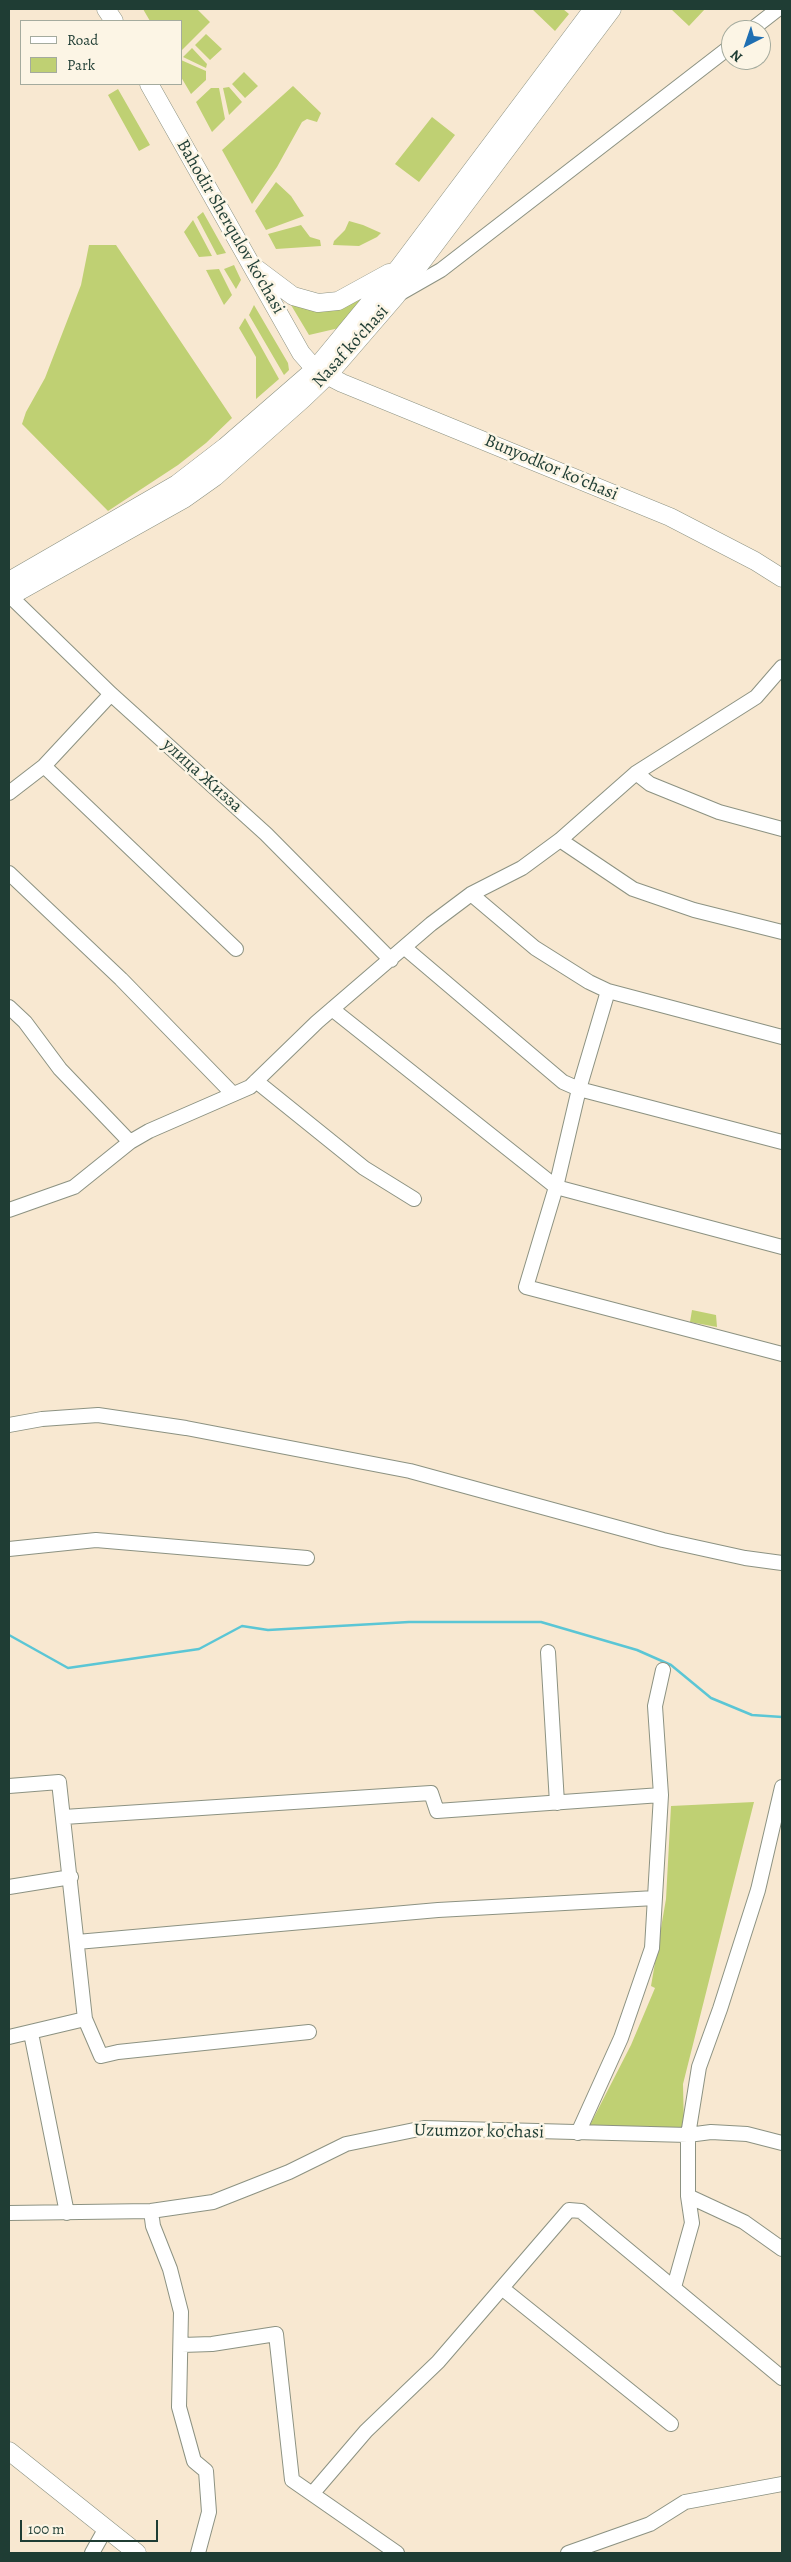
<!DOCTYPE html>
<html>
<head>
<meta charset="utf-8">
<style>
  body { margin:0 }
  #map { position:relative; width:791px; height:2562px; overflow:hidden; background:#f8e8d1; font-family:Alegreya,serif }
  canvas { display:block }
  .frame { position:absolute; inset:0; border:10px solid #1f3d34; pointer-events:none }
  .legend { position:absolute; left:20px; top:20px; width:162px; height:65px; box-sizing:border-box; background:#fcf5e5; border:1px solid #a4ab9e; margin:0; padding:6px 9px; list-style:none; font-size:15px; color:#1f3d34 }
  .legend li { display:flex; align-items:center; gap:10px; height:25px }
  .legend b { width:25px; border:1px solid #a4ab9e }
  .north { position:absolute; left:721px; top:20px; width:50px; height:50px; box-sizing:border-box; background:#fcf5e5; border:1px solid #a4ab9e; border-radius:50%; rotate:221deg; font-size:14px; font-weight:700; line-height:20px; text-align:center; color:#1f3d34 }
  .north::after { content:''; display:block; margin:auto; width:18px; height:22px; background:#1f6fb2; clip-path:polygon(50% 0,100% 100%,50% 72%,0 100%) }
  .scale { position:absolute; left:20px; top:2520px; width:138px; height:22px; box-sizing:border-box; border:2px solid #1f3d34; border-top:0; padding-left:6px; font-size:15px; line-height:18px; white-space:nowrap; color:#1f3d34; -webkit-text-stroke:4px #fcf5e5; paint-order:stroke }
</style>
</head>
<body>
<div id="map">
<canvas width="791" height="2562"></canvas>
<div class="frame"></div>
<ul class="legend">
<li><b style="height:6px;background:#fff"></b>Road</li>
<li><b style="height:14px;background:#bfd073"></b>Park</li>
</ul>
<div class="north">N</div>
<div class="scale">100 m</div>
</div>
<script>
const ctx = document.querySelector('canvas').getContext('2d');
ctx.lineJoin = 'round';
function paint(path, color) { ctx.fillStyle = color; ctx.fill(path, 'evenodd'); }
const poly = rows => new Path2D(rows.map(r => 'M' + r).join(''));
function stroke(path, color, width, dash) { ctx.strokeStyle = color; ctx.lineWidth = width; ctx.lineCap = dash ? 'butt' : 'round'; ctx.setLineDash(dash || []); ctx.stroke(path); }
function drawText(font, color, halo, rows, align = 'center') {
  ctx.font = font + ' Alegreya,serif'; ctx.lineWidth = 5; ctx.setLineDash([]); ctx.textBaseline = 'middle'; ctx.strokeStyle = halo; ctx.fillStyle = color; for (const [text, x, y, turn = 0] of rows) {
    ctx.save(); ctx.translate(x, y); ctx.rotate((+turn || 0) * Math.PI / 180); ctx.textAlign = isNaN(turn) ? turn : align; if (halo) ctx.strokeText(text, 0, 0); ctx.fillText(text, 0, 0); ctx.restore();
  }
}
paint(poly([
  [143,9,197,9,210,22,181,51,181,21,150,21],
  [532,9,563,9,569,14,555,31],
  [671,9,705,9,689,26],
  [206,34,222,49,210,60,195,45],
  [192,48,207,64,206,68,183,57],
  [181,60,206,71,206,80,191,94,181,77],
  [244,72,258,86,245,98,232,84],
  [293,86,321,113,317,122,307,119,302,122,277,167,252,204,222,150],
  [229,87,242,102,229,115,223,88],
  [211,88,219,88,225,119,212,132,196,102],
  [118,89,150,145,139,151,108,95],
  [432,117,455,135,419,182,395,164],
  [276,182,291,196,304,216,266,230,255,211],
  [203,212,226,253,217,255,197,217],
  [193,220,212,256,199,257,184,232],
  [349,221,363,225,381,233,377,237,359,246,333,245,334,241,345,230],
  [301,225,310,237,320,240,321,246,276,249,268,234],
  [89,245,116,245,232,418,206,443,178,465,108,511,22,424,26,412,45,378,81,285],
  [234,265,241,280,236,289,224,269],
  [219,269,232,295,224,305,206,270],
  [369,291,339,328,309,335,285,295,302,303],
  [254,305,288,363,289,370,284,375,249,315],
  [245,318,279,379,256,399,256,357,239,328],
  [692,1310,716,1315,717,1327,690,1322],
  [754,1802,683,2084,684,2128,590,2125,631,2045,655,1988,651,1986,666,1899,671,1806]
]), '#bfd073');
stroke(poly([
  [9,1635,68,1668,199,1649,242,1626,268,1630,409,1622,541,1622,637,1650,671,1665,711,1698,752,1715,782,1717]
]), '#5bc6d5', 2.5);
const minor = poly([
  [751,30,778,9],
  [399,294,441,270,731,46],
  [10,596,111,694,266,834,391,960],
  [44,766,236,949],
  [636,773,650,784,719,812,782,829],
  [9,793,44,766,111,694],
  [560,840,633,889,694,910,782,932],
  [9,873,121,979,233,1094],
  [471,894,535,948,589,982,608,991,782,1037],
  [405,948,563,1082,579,1089,782,1142],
  [608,991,579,1089,556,1187,526,1287,782,1354],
  [9,1007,25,1022,60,1069,130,1142],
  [332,1009,556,1187,782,1247],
  [256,1081,364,1168,414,1199],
  [9,1210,74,1187,130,1142,149,1131,250,1087,317,1022,431,924,471,894,522,868,560,840,636,773,756,697,782,667],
  [9,1425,42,1419,98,1415,186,1428,410,1471,663,1540,745,1558,782,1563],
  [9,1549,96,1540,307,1558],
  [548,1652,557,1803],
  [9,1786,59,1782,85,2019,101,2056,118,2052,309,2032],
  [64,1817,431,1793,437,1811,661,1795],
  [9,1887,71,1877],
  [77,1942,438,1910,655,1898],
  [31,2033,67,2213],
  [9,2037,85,2019],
  [578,2133,621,2038,652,1948,661,1795,655,1706,663,1670],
  [688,2196,744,2222,782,2249],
  [151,2211,153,2226,170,2269,181,2312,179,2407,194,2461,206,2471,209,2512,198,2553],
  [9,2213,151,2211,213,2202,289,2172,346,2144,424,2128,688,2135,711,2132,747,2134,782,2143],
  [674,2287,692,2223,688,2196,688,2135,699,2067,720,2009,758,1890,782,1787],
  [503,2289,671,2424],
  [182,2345,212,2344,276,2334,292,2480,397,2553],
  [312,2494,366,2431,438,2362,569,2210,581,2211,782,2378],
  [92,2553,106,2528],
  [568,2553,650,2524,685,2502,782,2484]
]);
const major = poly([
  [106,9,114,21],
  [149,84,301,353,315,369,342,383,670,517,755,561,782,578],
  [257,269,293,296,318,303,338,301,389,273],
  [9,581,177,484,225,447,315,369,400,266,593,9],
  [9,597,184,499,215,477,303,399,327,376,396,296,612,9],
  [9,2451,137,2553]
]);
stroke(minor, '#8c9282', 16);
stroke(major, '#8c9282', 19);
stroke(minor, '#fff', 14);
stroke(major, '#fff', 18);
drawText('18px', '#1f3d34', '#fcf5e5', [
  ["Bahodir Sherqulov ko‘chasi",230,227,60],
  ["Nasaf ko‘chasi",351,347,-48],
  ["Bunyodkor koʻchasi",551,468,23],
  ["улица Жизза",202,776,42],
  ["Uzumzor ko'chasi",479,2132,1]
]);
</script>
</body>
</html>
